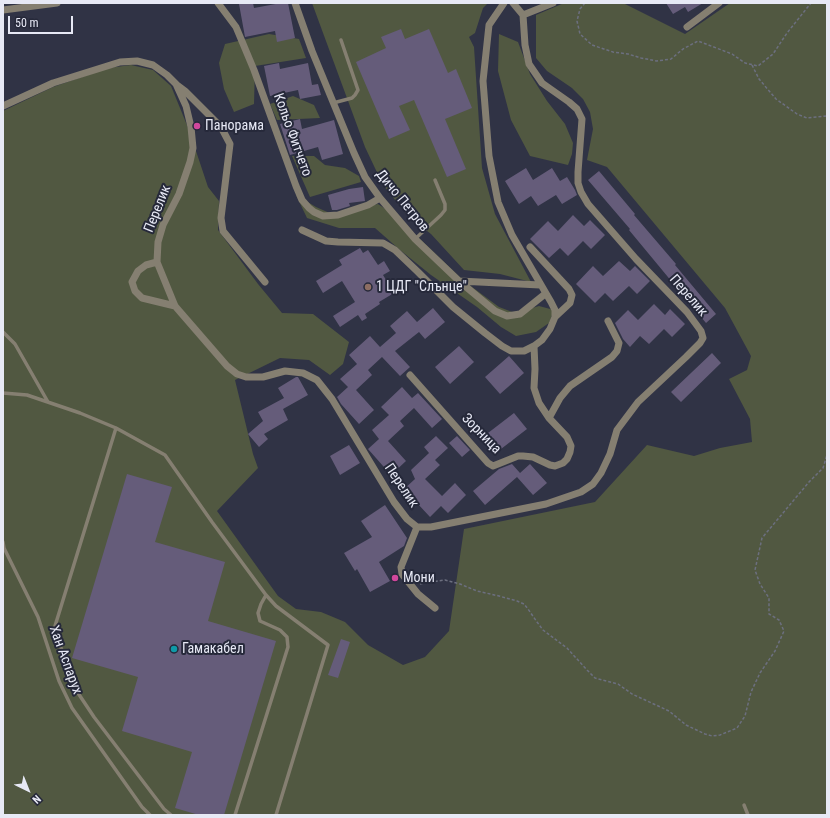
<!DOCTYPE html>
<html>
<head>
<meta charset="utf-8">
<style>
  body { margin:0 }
  #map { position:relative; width:830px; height:818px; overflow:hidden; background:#303345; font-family:"Roboto Condensed",sans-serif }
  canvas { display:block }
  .frame { position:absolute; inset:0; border:4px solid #e7e9f5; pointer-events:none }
  .north { position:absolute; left:8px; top:770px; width:40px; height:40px; -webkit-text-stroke:3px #26293a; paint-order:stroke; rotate:137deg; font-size:11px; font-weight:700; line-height:16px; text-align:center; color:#e7e9f5 }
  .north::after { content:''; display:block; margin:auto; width:14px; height:18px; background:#e7e9f5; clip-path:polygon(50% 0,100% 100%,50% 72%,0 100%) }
  .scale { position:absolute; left:8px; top:16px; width:65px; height:18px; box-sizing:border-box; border:2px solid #e7e9f5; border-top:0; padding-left:5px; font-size:12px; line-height:14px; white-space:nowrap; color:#e7e9f5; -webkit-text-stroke:3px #26293a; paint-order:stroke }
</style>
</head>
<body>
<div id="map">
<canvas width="830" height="818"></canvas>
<div class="frame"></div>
<div class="north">N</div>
<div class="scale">50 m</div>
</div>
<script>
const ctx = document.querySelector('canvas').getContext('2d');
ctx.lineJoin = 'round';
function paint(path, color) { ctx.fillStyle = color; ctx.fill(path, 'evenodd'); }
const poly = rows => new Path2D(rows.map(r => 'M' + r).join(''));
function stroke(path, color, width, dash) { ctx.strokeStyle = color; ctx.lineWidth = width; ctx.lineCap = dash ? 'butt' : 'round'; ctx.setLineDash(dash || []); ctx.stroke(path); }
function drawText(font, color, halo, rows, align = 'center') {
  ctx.font = font + ' "Roboto Condensed",sans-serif'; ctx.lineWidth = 4; ctx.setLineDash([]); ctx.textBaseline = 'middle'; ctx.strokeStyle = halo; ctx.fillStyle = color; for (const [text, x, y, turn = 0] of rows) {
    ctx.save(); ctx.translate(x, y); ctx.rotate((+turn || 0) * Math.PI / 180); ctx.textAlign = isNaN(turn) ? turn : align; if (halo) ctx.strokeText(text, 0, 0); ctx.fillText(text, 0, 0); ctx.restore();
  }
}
paint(poly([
  [312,3,488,3,483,8,475,33,469,37,474,47,482,168,495,214,531,282,500,274,464,270,431,234,409,217,383,185,365,147],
  [564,3,623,3,685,34,730,3,827,3,827,815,3,815,3,111,53,87,108,68,131,65,153,70,171,86,189,130,208,187,219,201,218,230,258,284,282,313,313,314,349,342,343,364,330,375,309,360,280,358,235,380,253,454,258,468,217,511,278,596,296,609,321,612,345,622,368,645,403,665,425,657,449,631,464,529,595,502,647,445,694,456,720,448,752,442,750,419,729,379,747,370,751,356,725,308,607,167,587,160,593,129,590,112,583,99,572,88,547,71,536,58,536,15],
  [269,34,299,39,306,58,255,66,254,104,234,112,224,89,219,63,225,44],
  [499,34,518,42,530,74,547,101,565,124,573,143,572,154,568,165,530,156,511,120,498,71],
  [293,96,314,105,320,118,277,120,270,104],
  [292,156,314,156,325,165,345,168,359,176,361,182,310,197],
  [296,195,316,207,334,215,378,204,396,216,464,281,499,307,515,313,539,306,554,310,549,323,536,332,516,336,501,327,477,307,431,275,400,250,375,228,339,228,307,218]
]), '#515841');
paint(poly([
  [246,3,253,3,254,8,281,3,288,3,295,38,277,42,275,31,245,37,239,4],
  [666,3,703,3,688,12,685,7,673,14],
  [401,29,405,39,429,29,448,73,456,69,472,108,445,119,466,169,447,177,414,100,399,106,410,130,389,139,356,62,386,48,381,37],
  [279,63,280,69,308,63,312,85,318,84,321,95,300,99,298,90,270,96,264,66],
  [300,119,302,129,334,120,343,154,322,160,318,147,290,155,280,124],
  [526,168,533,180,552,168,560,181,567,177,575,190,577,195,562,204,556,195,538,206,531,196,519,204,505,181],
  [599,171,635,214,634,215,676,264,675,265,716,314,706,323,629,230,630,229,588,180],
  [363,187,365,201,349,203,350,206,337,210,332,210,328,195,349,189],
  [573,215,584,226,590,220,605,235,591,249,583,241,568,256,560,248,549,258,530,239,548,221,558,231],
  [360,248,363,253,368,250,378,265,384,261,390,271,383,275,394,293,379,302,380,304,365,314,367,318,362,321,358,315,340,327,333,316,355,302,342,281,323,293,316,281,342,265,339,260],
  [619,261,630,271,635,266,650,281,637,294,629,286,613,301,605,293,595,303,576,284,593,266,603,276],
  [654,304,665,315,670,309,685,324,672,337,664,329,649,344,640,336,630,347,623,339,615,323,628,310,638,320],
  [433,308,445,322,425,339,419,332,395,351,410,367,400,376,382,357,368,370,372,375,356,390,374,410,359,424,341,404,337,397,348,387,340,379,357,364,349,355,370,336,380,347,396,333,390,326,407,311,417,322],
  [459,346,474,362,450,384,435,367],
  [712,353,721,363,681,402,671,392],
  [509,356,524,373,500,394,485,377],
  [296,377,298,377,308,395,283,409,288,420,264,434,268,439,259,447,248,434,263,421,258,412,284,398,278,388],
  [402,387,412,398,418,393,442,419,432,428,414,408,400,421,404,426,388,441,406,461,391,475,368,449,379,439,372,430,389,415,381,407],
  [514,413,527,429,501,449,488,433],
  [436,436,448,448,435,460,440,465,425,479,442,496,455,483,466,495,448,513,441,506,430,517,404,489,415,479,411,470,429,453,424,447],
  [457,436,470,450,462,457,449,443],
  [349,445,360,463,340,475,330,456],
  [512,464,520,473,530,464,547,483,533,495,517,477,485,505,473,491,499,469],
  [127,474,172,487,155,542,225,562,208,621,276,641,224,815,199,815,175,808,192,752,122,731,138,677,72,658],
  [385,505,407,538,404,546,379,562,390,581,370,592,357,569,355,571,344,553,372,537,361,521],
  [341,639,350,642,338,678,328,675]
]), '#655c7a');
stroke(poly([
  [585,3,580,9,577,21,580,34,592,45,613,52,628,54,641,58,657,61,671,59,683,49,698,41,732,54,745,63,758,66,773,54,787,33,811,3],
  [752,65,759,79,776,99,797,114,807,118,827,116],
  [420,584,424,583,445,580,460,584,477,591,499,596,517,601,524,604,528,609,537,622,543,630,567,648,587,670,595,678,618,684,632,694,669,711,686,725,705,734,712,736,720,735,737,728,745,716,751,692,760,673,775,651,784,631,779,620,769,614,769,598,760,584,755,570,762,538,809,482,823,468,827,455]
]), '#6c6f7f', 1.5, [3, 2]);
stroke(poly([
  [333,103,352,98,355,95,358,90,341,40],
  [415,239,441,215,445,210,445,204,435,180],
  [3,332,15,344,48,402],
  [3,393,27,395,80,413,116,428,165,455,212,522,266,595,276,606,328,645,276,815],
  [116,428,55,626,57,637,78,693,94,717,164,809,171,815],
  [3,542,4,548,38,617,59,681,72,708,142,807,150,815],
  [744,805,748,815],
  [235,815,288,647,287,637,280,630,260,621,258,613,261,604,266,595]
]), '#857f71', 3.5);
stroke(poly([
  [218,3,236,27,254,70,296,186,302,200,309,208,314,212,323,216,338,215,368,205,380,198],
  [295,3,312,51,354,153,365,177,380,198,415,239,459,281,495,311,507,316,520,314,545,294],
  [513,3,523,15],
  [3,10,57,3],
  [523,15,553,3],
  [687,27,719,3],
  [177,85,185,91,221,127,230,144,221,218,223,231,265,282],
  [3,106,53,83,120,62,137,61,153,65,167,75,176,84,186,106,191,127,193,148,190,162,179,194,163,225,158,242,157,262,175,306,227,366,237,374,246,377,263,377,285,371,303,373,317,380,332,399,394,502,407,519,417,527,431,527,546,504,581,492,593,484,601,473,610,454,617,430,638,402,686,357,700,343,703,338,701,331,687,312,636,259,588,204,581,192,578,183,578,172,582,119,577,109,569,102,542,83,529,64,525,45,523,15],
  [302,230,326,241,338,242,383,243,395,250,418,272,453,307,485,333,502,346,511,351,524,351,534,346,542,340,550,329,555,317,555,310,551,302,512,235,498,202,489,156,483,81,489,25,504,3],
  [530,247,569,289,572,295,570,303,555,317],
  [157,262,146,265,138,271,132,282,135,291,142,298,175,306],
  [459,281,540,285],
  [410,375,488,463,493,466,518,456,523,456,533,457,550,465,555,466,563,463,567,459,570,452,571,446,567,437,549,418,539,403,534,388,535,369,534,346],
  [549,418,560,398,570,386,612,357,617,351,619,343,608,321],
  [417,527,401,567,402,574,418,594,435,608]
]), '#857f71', 7);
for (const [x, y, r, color] of [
  [197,126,4,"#d1479c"],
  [368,287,4,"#8d6e63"],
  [395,578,4,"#d1479c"],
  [174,649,4,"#0f9aa8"]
]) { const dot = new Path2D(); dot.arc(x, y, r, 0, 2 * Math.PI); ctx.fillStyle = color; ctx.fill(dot); stroke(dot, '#26293a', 1.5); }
drawText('14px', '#e7e9f5', '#26293a', [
  ["Панорама",205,126],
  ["1 ЦДГ \"Слънце\"",376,287],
  ["Мони",403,578],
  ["Гамакабел",182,649]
], 'left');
drawText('14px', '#e7e9f5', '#26293a', [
  ["Кольо Фитчето",292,135,70],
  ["Дичо Петров",402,201,51],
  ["Перелик",158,209,-68],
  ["Перелик",688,296,49],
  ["Зорница",481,434,46],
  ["Перелик",401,486,56],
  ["Хан Аспарух",65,660,70]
]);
</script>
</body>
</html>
